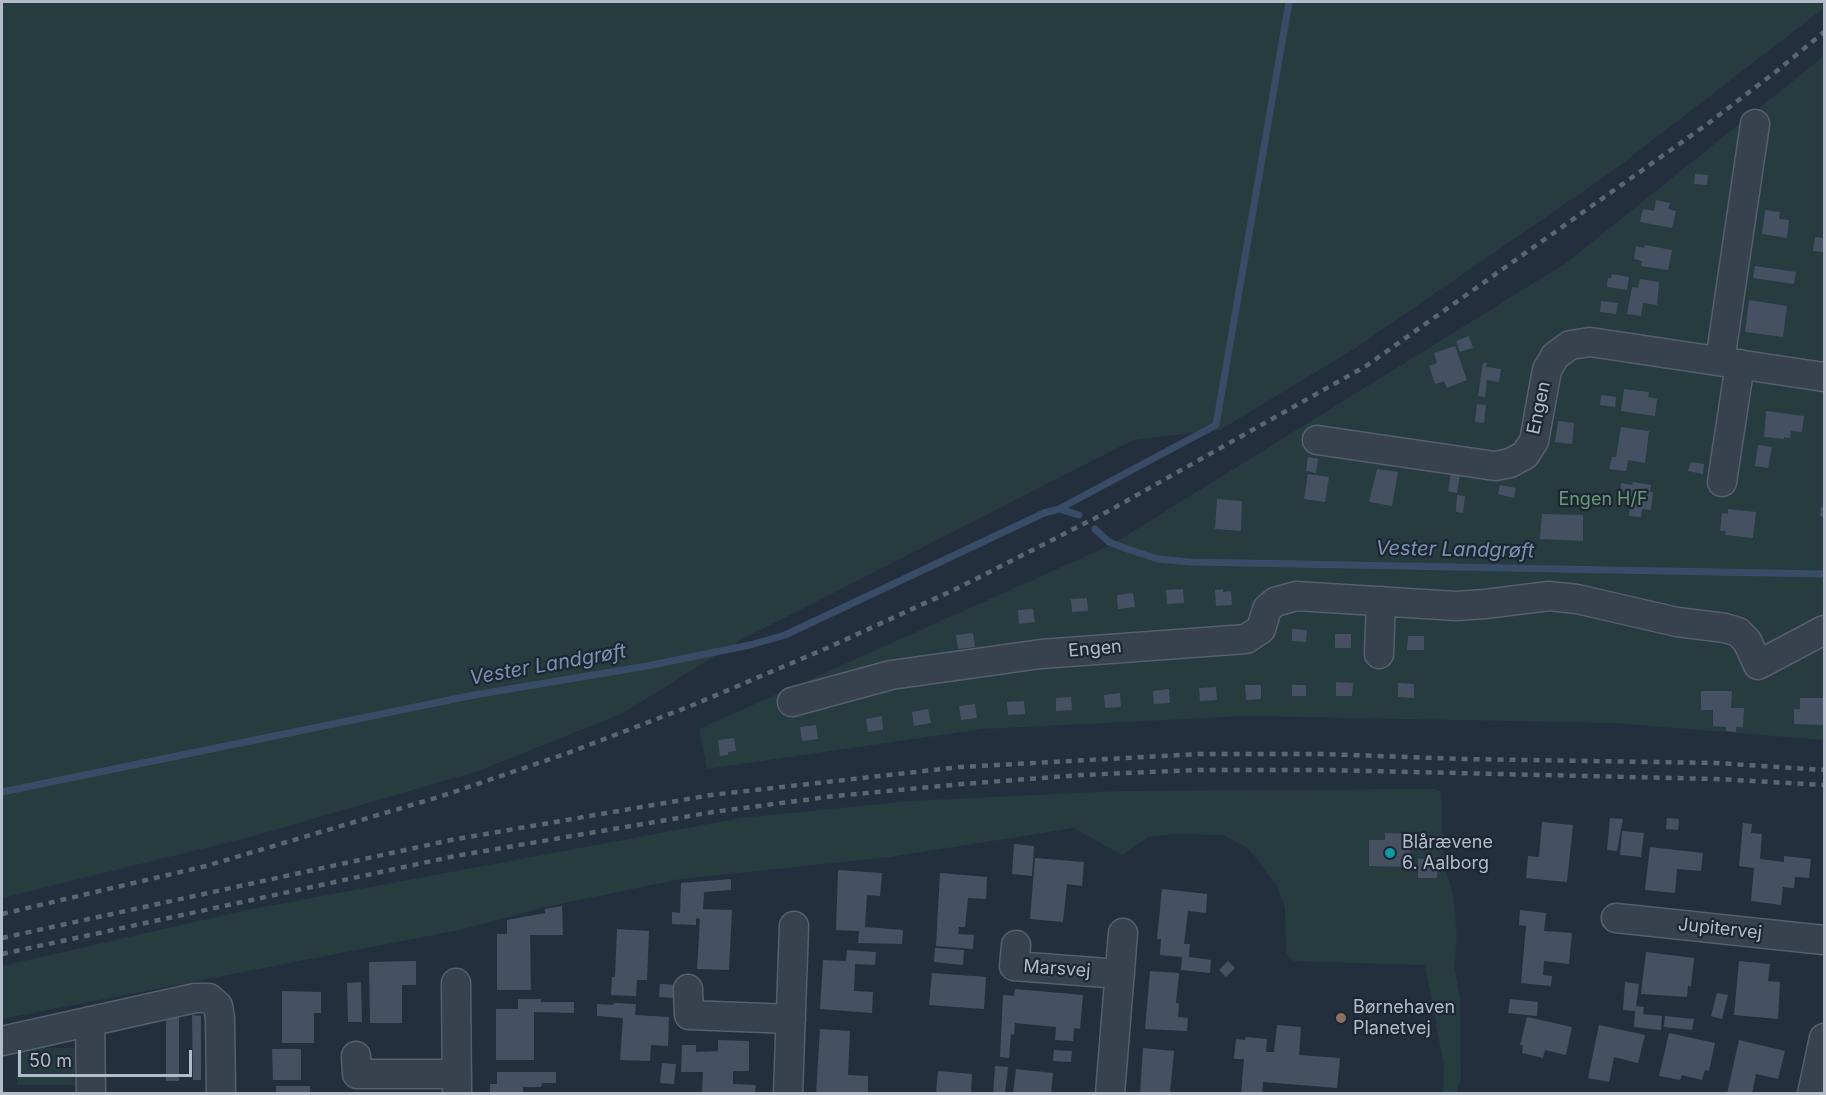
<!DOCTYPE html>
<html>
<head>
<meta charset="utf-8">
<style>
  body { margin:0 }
  #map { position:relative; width:1826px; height:1095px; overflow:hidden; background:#242f3e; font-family:Inter,sans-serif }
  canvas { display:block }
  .frame { position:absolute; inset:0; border:3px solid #b4bcc9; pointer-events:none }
  .scale { position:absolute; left:18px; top:1050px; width:174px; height:27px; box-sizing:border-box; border:3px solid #b4bcc9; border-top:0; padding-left:8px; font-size:18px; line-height:21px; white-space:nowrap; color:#b4bcc9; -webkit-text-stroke:4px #1d2633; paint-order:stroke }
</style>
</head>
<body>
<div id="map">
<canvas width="1826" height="1095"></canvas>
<div class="frame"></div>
<div class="scale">50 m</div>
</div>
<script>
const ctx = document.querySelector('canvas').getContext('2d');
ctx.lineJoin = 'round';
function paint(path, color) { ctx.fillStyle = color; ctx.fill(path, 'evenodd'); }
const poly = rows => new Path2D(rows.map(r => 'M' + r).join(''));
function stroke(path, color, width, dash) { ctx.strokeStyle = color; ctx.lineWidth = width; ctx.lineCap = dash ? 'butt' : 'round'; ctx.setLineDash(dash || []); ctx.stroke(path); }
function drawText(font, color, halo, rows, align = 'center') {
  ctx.font = font + ' Inter,sans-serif'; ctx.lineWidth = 4.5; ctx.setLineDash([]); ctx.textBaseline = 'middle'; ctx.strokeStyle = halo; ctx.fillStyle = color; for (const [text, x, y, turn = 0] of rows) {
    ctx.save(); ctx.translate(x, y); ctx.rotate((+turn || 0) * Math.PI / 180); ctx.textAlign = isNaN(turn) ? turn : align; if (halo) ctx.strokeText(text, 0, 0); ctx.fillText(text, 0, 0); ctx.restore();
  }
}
paint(poly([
  [2,2,1824,2,1824,8,1614,170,1357,347,1220,430,1133,440,739,641,623,713,478,771,254,836,2,898],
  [1824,56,1824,740,1614,723,1247,716,982,729,707,769,699,729,1111,545,1566,263],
  [1435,789,1441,792,1443,848,1445,869,1453,892,1457,937,1454,965,1460,1000,1461,1079,1456,1093,1443,1093,1444,1066,1425,965,1294,961,1286,954,1285,907,1277,886,1248,848,1223,835,1174,834,1148,837,1122,855,1074,828,890,857,681,879,545,907,464,929,2,1019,2,966,247,910,741,818,910,801,1119,791],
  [17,1048,76,1048,77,1085,17,1085]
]), '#263c3f');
stroke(poly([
  [1059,509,1216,425,1289,2],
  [1095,529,1109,542,1130,550,1158,559,1191,562,1822,574],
  [2,792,474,695,647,666,750,645,785,635,1044,513,1059,509,1079,515]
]), '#394c67', 7);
paint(poly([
  [1695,174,1708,175,1707,185,1694,184],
  [1656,200,1670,203,1668,209,1676,211,1672,228,1640,222,1643,209,1654,211],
  [1765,210,1780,212,1779,219,1789,220,1787,238,1762,234],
  [1815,237,1824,238,1823,252,1813,251],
  [1645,245,1672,250,1668,270,1641,266,1642,261,1634,259,1636,246,1644,248],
  [1755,266,1796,272,1794,284,1753,278],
  [1612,274,1629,277,1627,290,1607,287,1608,278,1611,278],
  [1640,279,1659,282,1657,305,1643,303,1641,316,1627,314,1632,287,1638,288],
  [1749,300,1787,306,1783,337,1745,332],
  [1601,301,1618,303,1616,314,1600,312],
  [1469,336,1473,348,1460,352,1456,341],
  [1455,346,1467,380,1447,388,1444,381,1435,384,1429,366,1437,363,1434,353],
  [1483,363,1487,363,1486,367,1501,369,1499,382,1487,380,1485,397,1478,396],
  [1624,389,1649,392,1648,397,1657,399,1655,416,1621,411],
  [1601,395,1616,397,1615,407,1600,405],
  [1477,404,1486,405,1484,423,1475,422],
  [1766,411,1804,416,1802,432,1791,431,1790,438,1784,437,1784,439,1764,437],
  [1558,421,1574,423,1572,444,1555,442],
  [1621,427,1649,431,1645,463,1628,460,1626,471,1609,469,1612,457,1616,457],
  [1758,445,1772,447,1768,468,1755,466],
  [1308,457,1318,459,1316,473,1306,471],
  [1691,462,1704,464,1703,474,1688,471],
  [1377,469,1398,472,1392,506,1369,502],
  [1308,474,1329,477,1325,502,1304,499],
  [1451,474,1460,475,1457,493,1448,491],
  [1633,482,1651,485,1650,492,1653,492,1651,510,1642,509,1641,517,1629,516,1631,493,1620,491,1621,483,1632,485],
  [1500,485,1516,488,1514,498,1498,494],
  [1457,495,1465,496,1463,513,1456,512],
  [1217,499,1242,501,1241,531,1215,529],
  [1821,507,1824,508,1824,517,1820,516],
  [1728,509,1756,512,1753,538,1725,535,1726,531,1720,531,1722,513,1728,514],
  [1542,514,1583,515,1583,541,1540,539],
  [1183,589,1184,603,1167,604,1166,590],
  [1223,589,1223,592,1231,591,1232,605,1216,606,1215,590],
  [1133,593,1135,607,1118,609,1117,595],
  [1087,598,1088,611,1072,612,1071,599],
  [1033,609,1035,622,1019,624,1018,610],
  [1292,629,1307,630,1306,642,1292,641],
  [973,633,975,647,958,649,956,635],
  [1335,634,1351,634,1351,648,1335,648],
  [1408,636,1424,636,1424,650,1407,650],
  [1336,682,1353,683,1352,696,1336,696],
  [1398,683,1414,684,1414,698,1398,697],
  [1245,685,1261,685,1261,699,1246,700],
  [1292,685,1306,685,1306,696,1292,696],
  [1216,687,1217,700,1200,701,1199,688],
  [1169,689,1170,703,1154,704,1153,691],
  [1701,691,1732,691,1731,708,1744,708,1743,727,1736,727,1736,732,1726,731,1726,727,1713,726,1713,710,1701,710],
  [1120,693,1121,707,1105,708,1104,695],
  [1071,697,1072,710,1056,711,1056,698],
  [1800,698,1824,698,1824,725,1794,724,1794,709,1800,709],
  [1024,701,1025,714,1008,715,1007,702],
  [975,704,977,718,961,720,959,706],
  [928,709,931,723,914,726,912,712],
  [882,716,883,730,868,732,866,719],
  [816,725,818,739,802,741,800,727],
  [734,738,736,751,728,752,728,755,720,756,718,740],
  [1610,818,1623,819,1617,851,1607,850],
  [1667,818,1679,819,1678,830,1666,829],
  [1542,822,1573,825,1567,882,1526,878,1528,856,1539,857],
  [1743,823,1752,824,1751,833,1762,834,1760,859,1784,862,1784,856,1811,859,1809,878,1795,877,1794,888,1783,887,1781,905,1751,901,1754,868,1739,866],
  [1622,831,1644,833,1641,857,1620,855],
  [1385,833,1409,834,1411,867,1369,866,1369,840,1385,840],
  [1014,844,1034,846,1032,876,1012,874],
  [1650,847,1703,853,1701,871,1677,869,1675,893,1645,890],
  [1035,858,1084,862,1082,886,1067,884,1063,922,1030,919],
  [1418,859,1437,859,1437,878,1418,878],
  [838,870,882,873,880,896,867,895,865,927,903,930,902,944,858,943,859,931,836,930],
  [940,873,987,877,986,899,968,898,965,927,959,927,958,934,974,935,973,949,936,946],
  [731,879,731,890,704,892,703,909,732,910,729,970,697,969,700,919,696,918,696,925,672,924,672,912,680,913,681,883],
  [1162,889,1207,894,1206,913,1188,911,1184,944,1190,944,1189,957,1211,960,1210,973,1181,970,1182,957,1160,955,1161,939,1157,939],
  [562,906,563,935,530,935,531,990,497,990,497,934,507,934,507,920,545,913,545,909],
  [1520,910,1546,913,1544,931,1572,933,1569,964,1544,961,1543,975,1552,976,1551,986,1521,983,1526,926,1519,925],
  [617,929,649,931,647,980,637,980,636,996,611,995,612,977,615,977],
  [935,948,964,950,963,965,934,962],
  [847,950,876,952,875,965,855,964,854,991,873,992,872,1013,820,1009,823,960,846,961],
  [1646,952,1694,958,1691,986,1688,986,1687,997,1641,994],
  [416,961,416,985,402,985,402,1023,370,1023,369,962],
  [1228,961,1235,968,1226,977,1219,970],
  [1739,961,1770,964,1768,981,1780,982,1778,1019,1734,1015],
  [1150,971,1179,973,1176,1003,1179,1003,1178,1017,1188,1018,1187,1031,1145,1029],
  [932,973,986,977,984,1009,929,1005],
  [361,982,362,1022,348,1022,347,983],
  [1625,982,1639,984,1636,1006,1644,1007,1643,1014,1662,1016,1661,1030,1634,1027,1635,1011,1623,1010],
  [660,984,680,985,680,998,659,997],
  [1015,989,1083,995,1080,1029,1074,1028,1073,1041,1055,1040,1056,1027,1015,1023,1014,1035,1011,1034,1009,1058,1000,1057,1003,995,1014,996],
  [282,991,321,992,321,1013,314,1013,314,1043,282,1043],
  [1717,993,1728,995,1722,1019,1711,1016],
  [518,999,541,999,541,1002,574,1002,574,1013,534,1012,534,1060,496,1060,496,1009,518,1009],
  [1510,999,1538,1002,1537,1016,1508,1013],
  [614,1003,636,1004,635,1015,669,1017,668,1046,651,1045,650,1061,620,1060,623,1018,597,1016,597,1004,613,1005],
  [192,1015,201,1016,201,1080,193,1080],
  [166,1016,179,1016,179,1081,166,1081],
  [1665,1016,1694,1019,1692,1030,1664,1027],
  [1527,1017,1572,1027,1566,1055,1545,1050,1543,1058,1522,1053,1523,1045,1520,1045],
  [1277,1025,1301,1027,1299,1055,1340,1058,1337,1088,1263,1082,1262,1094,1241,1094,1244,1059,1234,1059,1236,1039,1245,1040,1246,1037,1267,1039,1266,1052,1274,1052],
  [1599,1025,1645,1035,1638,1063,1614,1057,1609,1082,1588,1078],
  [820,1029,850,1031,848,1075,868,1076,868,1094,816,1094],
  [1669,1033,1715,1043,1709,1071,1705,1070,1702,1080,1682,1075,1680,1080,1659,1076],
  [718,1040,749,1041,749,1071,733,1071,733,1084,756,1085,755,1094,702,1094,703,1072,681,1072,682,1045,696,1045,696,1052,718,1051],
  [1739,1040,1785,1051,1778,1079,1756,1074,1752,1094,1727,1094],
  [1143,1048,1174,1051,1170,1094,1140,1094],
  [272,1049,301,1049,301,1080,273,1080],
  [1054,1050,1072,1051,1071,1062,1053,1061],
  [662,1063,676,1064,674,1084,660,1083],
  [995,1066,1008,1067,1005,1094,993,1094],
  [1016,1069,1053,1073,1051,1094,1013,1094],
  [938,1071,972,1074,971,1094,936,1094],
  [497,1072,556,1072,556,1083,542,1083,541,1087,523,1087,523,1094,490,1094,490,1084,497,1084],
  [276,1086,310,1086,310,1094,276,1094]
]), '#455162');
const minor = poly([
  [1720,361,1755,124],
  [1317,440,1495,466,1510,463,1525,455,1534,441,1547,370,1555,356,1570,345,1590,342,1824,377],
  [1722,482,1740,364],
  [1379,654,1381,601],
  [792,702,891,675,1041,654,1246,639,1261,629,1267,609,1275,602,1296,596,1456,606,1485,604,1549,596,1577,599,1677,622,1725,628,1738,632,1747,641,1758,665,1824,630],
  [1616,918,1824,940],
  [1016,945,1014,966,1120,974],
  [456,983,457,1092],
  [688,989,689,1015,791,1019],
  [90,1021,91,1094],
  [2,1041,195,998,209,998,218,1006,220,1018,221,1094],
  [356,1056,357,1074,457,1074],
  [788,1094,794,926],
  [1110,1094,1123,933],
  [1812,1094,1824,1038]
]);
stroke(minor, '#565f6c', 31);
stroke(minor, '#38414e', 28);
stroke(poly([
  [2,914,206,866,442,796,568,753,693,705,827,648,958,588,1105,513,1366,366,1706,125,1778,70,1824,32],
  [2,938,451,840,711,795,960,767,1199,754,1324,754,1463,759,1716,763,1824,770],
  [2,954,455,856,713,812,835,796,962,784,1081,775,1200,770,1325,770,1716,779,1824,785]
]), '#5a6575', 4.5, [6, 6]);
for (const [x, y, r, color] of [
  [1390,853,6,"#0f9aa8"],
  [1341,1018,6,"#8d6e63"]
]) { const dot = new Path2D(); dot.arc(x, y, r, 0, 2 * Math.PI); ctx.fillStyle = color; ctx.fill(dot); stroke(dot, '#1d2633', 2); }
drawText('18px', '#b4bcc9', '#1d2633', [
  ["Engen",1539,408,-78],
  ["Engen",1095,649,-5],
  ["Jupitervej",1720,929,6],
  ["Marsvej",1057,969,4]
]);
drawText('18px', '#6b9a76', '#1d2633', [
  ["Engen H/F",1603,500]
]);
drawText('18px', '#b4bcc9', '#1d2633', [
  ["Blårævene",1402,843],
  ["6. Aalborg",1402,864],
  ["Børnehaven",1353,1008],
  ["Planetvej",1353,1029]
], 'left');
drawText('italic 20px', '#7c92b1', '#1d2633', [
  ["Vester Landgrøft",1455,550,1],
  ["Vester Landgrøft",548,665,-10]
]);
</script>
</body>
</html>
